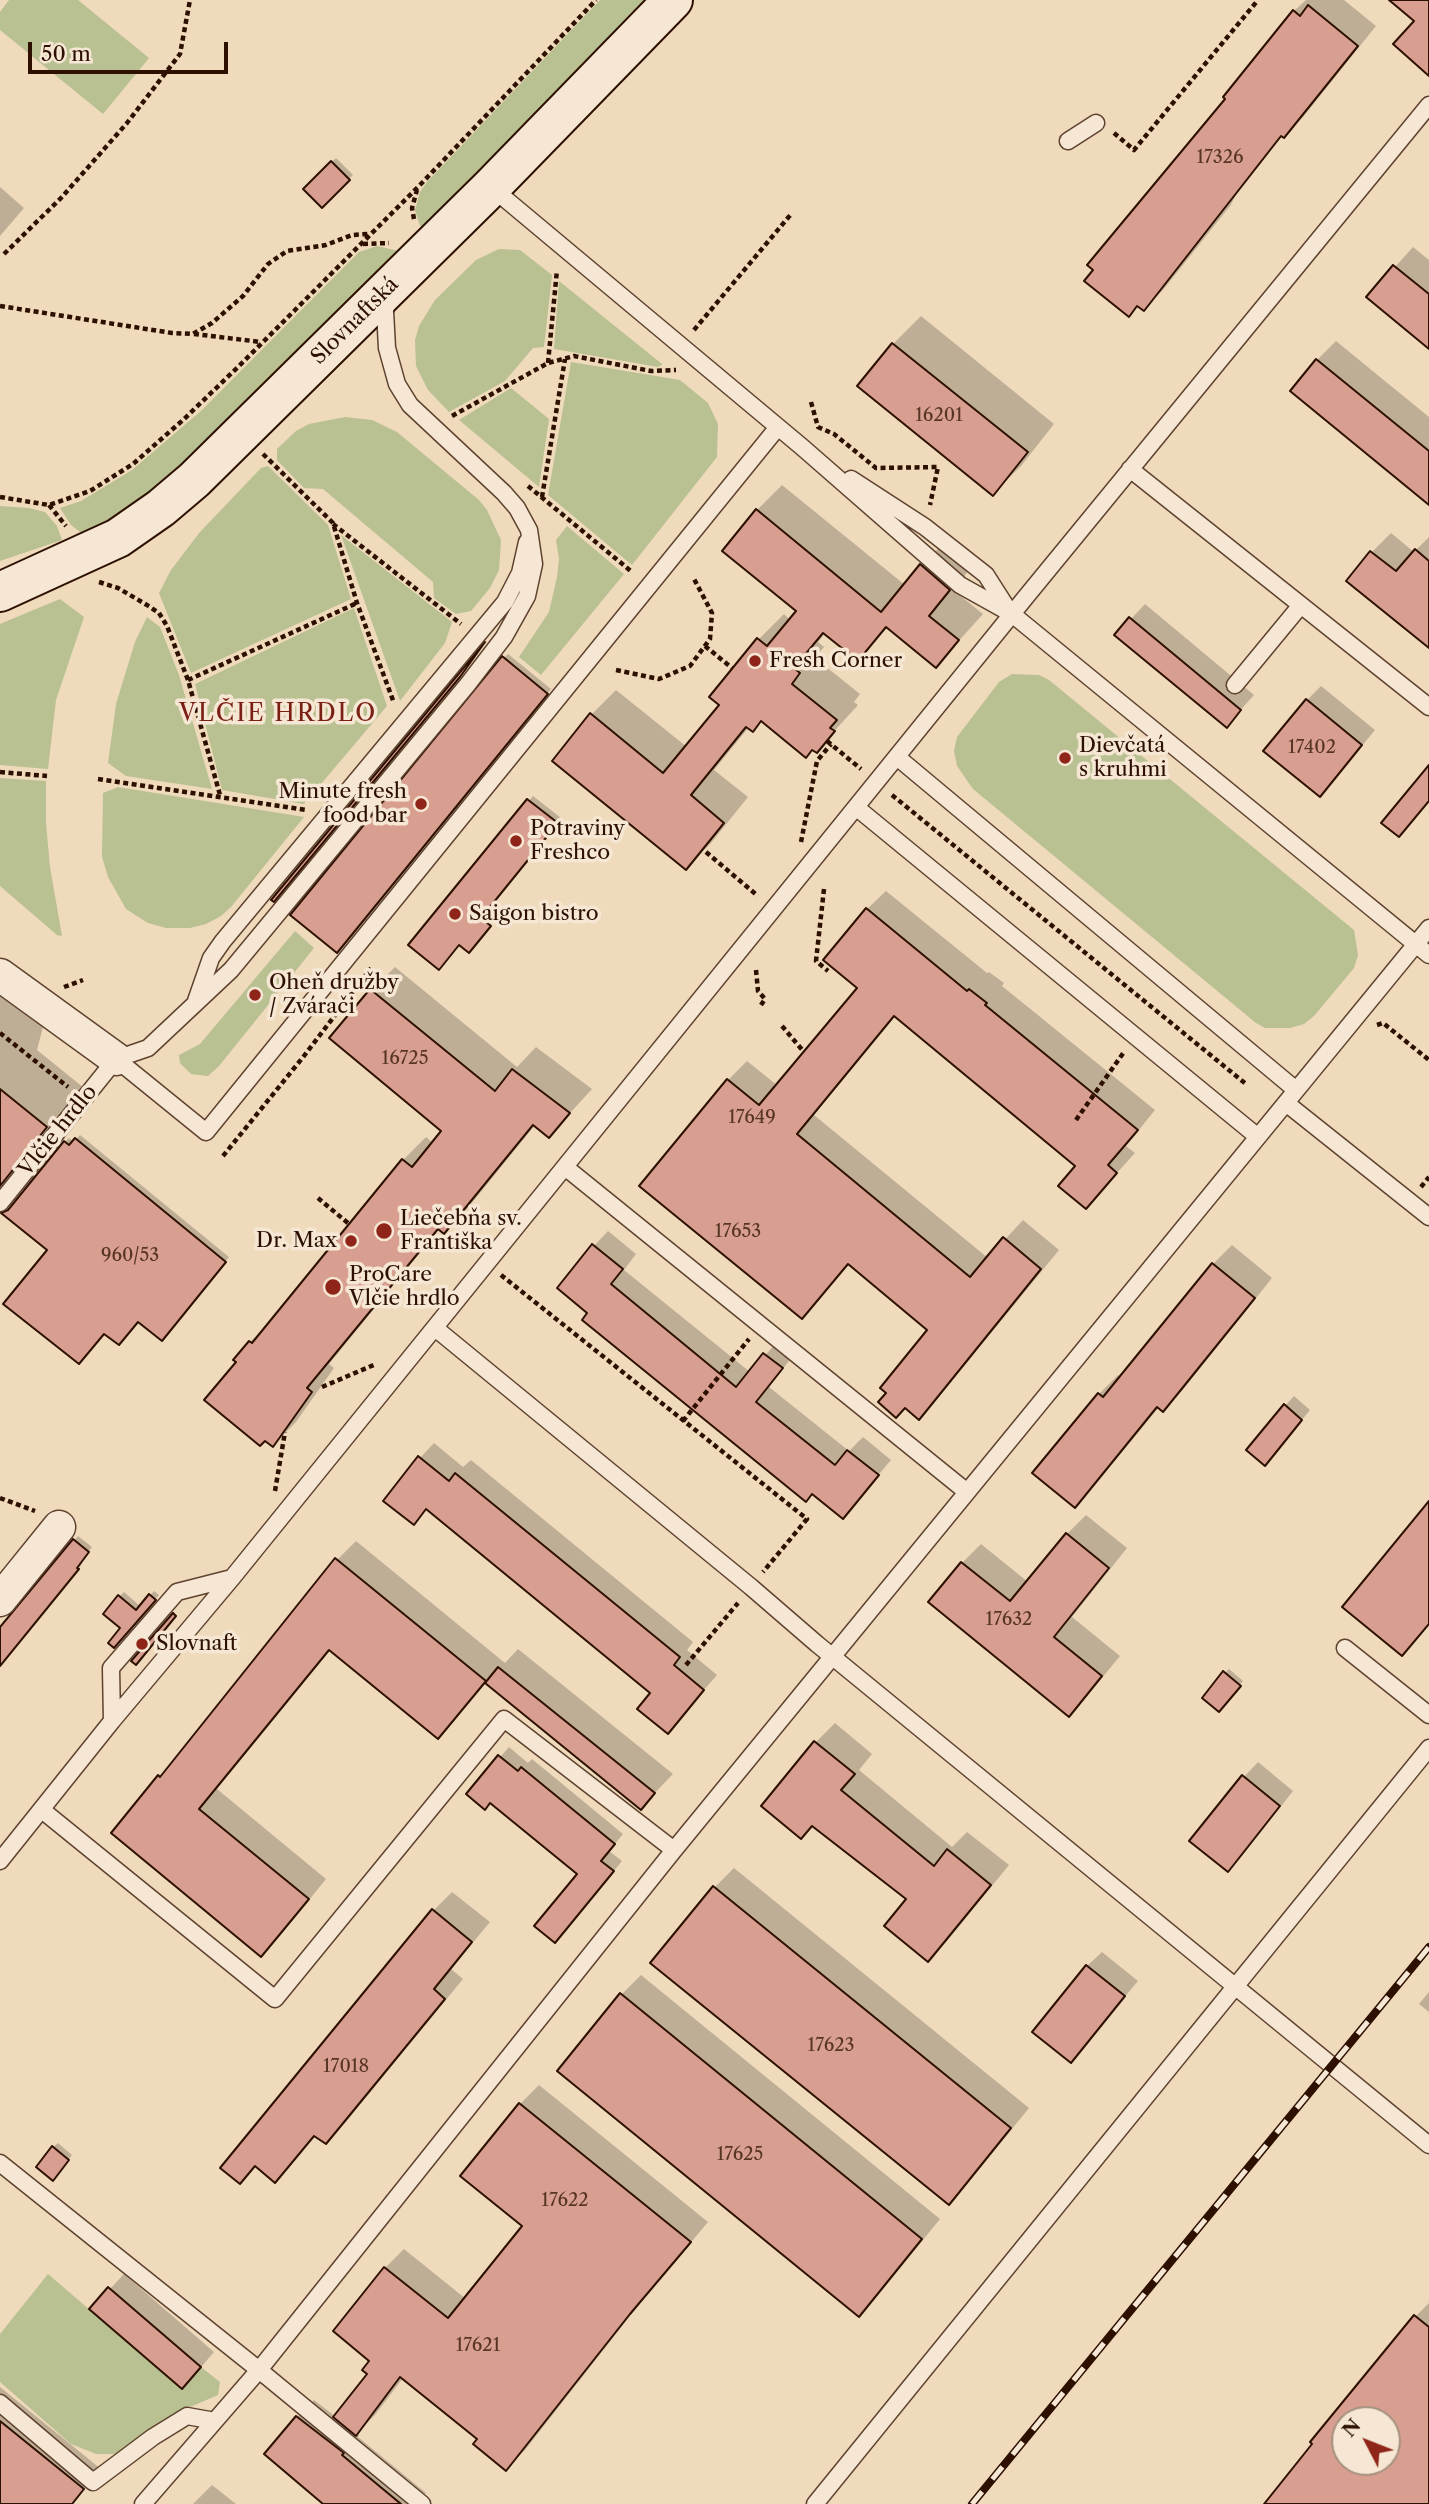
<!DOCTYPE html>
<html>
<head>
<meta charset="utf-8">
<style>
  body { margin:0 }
  #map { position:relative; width:1429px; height:2504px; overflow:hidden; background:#efdabc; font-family:"Libre Caslon Text",serif }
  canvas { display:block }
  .north { position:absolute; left:1331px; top:2406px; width:70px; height:70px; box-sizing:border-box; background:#f5e7d3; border:2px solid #a5917f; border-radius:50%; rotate:312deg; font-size:19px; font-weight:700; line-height:28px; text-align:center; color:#2d1000 }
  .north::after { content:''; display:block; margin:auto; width:24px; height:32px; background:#8f2418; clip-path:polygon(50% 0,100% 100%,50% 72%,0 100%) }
  .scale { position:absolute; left:28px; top:42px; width:200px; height:32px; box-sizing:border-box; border:4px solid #2d1000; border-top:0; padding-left:9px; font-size:21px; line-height:24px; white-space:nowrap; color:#2d1000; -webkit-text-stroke:5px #f5e7d3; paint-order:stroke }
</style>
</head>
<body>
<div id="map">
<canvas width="1429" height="2504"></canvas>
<div class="north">N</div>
<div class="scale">50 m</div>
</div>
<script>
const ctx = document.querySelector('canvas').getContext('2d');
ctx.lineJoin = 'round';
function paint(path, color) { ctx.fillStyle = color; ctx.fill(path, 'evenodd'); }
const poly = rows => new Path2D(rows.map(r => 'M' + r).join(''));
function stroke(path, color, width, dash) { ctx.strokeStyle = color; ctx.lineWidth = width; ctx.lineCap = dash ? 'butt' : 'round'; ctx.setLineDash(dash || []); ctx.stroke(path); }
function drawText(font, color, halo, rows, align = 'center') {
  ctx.font = font + ' "Libre Caslon Text",serif'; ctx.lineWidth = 7; ctx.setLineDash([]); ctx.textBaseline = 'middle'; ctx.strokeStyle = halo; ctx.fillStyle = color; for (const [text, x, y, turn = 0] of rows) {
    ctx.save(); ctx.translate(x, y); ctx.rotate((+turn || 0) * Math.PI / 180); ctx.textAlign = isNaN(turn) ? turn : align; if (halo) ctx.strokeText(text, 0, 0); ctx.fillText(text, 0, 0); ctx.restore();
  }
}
paint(poly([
  [9,0,78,0,149,58,103,114,0,30,0,12],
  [600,0,645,0,429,223,424,227,420,226,415,210,420,192,427,182],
  [377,246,403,252,180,467,136,502,84,535,71,525,60,508,81,501,132,470,202,410,359,252],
  [499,249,520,250,552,275,544,347,533,348,505,381,449,412,428,390,416,366,415,340,419,326,435,300,476,260],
  [559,281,662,364,663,364,658,367,554,349],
  [571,362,680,380,708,403,718,424,717,457,632,565,548,495],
  [511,388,549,419,539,487,459,420],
  [345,417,372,420,397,432,479,500,487,510,501,540,499,570,490,588,471,611,456,614,434,598,433,582,323,489,304,488,277,460,277,449,296,431,309,424],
  [268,466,328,525,351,599,191,673,159,593,171,570,200,532,261,468],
  [0,506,29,508,45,512,57,526,62,540,0,561],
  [567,526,624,574,541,675,519,657,549,612,557,577,559,559,556,540],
  [341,535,452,622,445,643,400,701],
  [60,599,84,617,56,700,48,769,0,765,0,624],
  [354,608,387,706,304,804,222,790,195,684],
  [147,617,160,627,179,675,212,789,126,776,108,763,116,704,135,642],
  [1012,674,1039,675,1049,680,1354,930,1358,955,1354,968,1314,1016,1304,1024,1290,1028,1265,1028,1256,1023,973,789,957,766,954,751,957,737,999,682],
  [0,778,46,781,46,823,50,867,62,936,57,935,0,886],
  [118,787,304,817,231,907,221,916,206,924,190,928,166,928,148,923,126,909,108,877,102,857,103,793],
  [295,931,314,948,219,1066,208,1076,191,1074,180,1063,179,1055,200,1044],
  [48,2274,182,2389,201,2367,220,2382,218,2395,188,2408,150,2430,130,2447,114,2454,96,2454,71,2444,0,2382,0,2334]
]), '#b9c091');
paint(poly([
  [1306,0,1344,0,1376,26,1303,117,1283,135,1236,195,1230,206,1163,290,1144,309,1138,305,1129,314,1294,11],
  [336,158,353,175,322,206,305,189],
  [0,187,24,208,0,236],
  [1413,247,1429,260,1429,347,1368,297],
  [921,316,1054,424,1021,466,993,493,893,344],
  [1336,341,1429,417,1429,503,1317,360],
  [782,485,905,585,946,540,974,564,953,590,983,614,936,666,888,627,857,659,825,633,818,642,824,647,815,658,860,694,854,702,858,705,816,751,763,720,753,730,749,727,714,770,748,797,711,843,686,868,591,715,616,690,687,747,722,705,759,639,784,614,790,620,798,611,757,510],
  [1391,533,1414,552,1429,537,1429,646,1372,552],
  [1145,604,1254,695,1227,725,1131,619],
  [508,654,551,689,341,947,504,658],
  [1321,686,1375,730,1334,780,1307,700],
  [533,796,561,818,484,913,494,921,473,947,460,943,411,945],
  [886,891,987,973,989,972,1004,983,1002,986,1155,1110,1126,1146,1135,1153,1086,1207,1077,1166,896,1015,814,1115,988,1258,1023,1220,1059,1250,937,1399,919,1418,930,1329,850,1263,802,1317,641,1185,728,1080,747,1061,778,1086,859,988,867,909],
  [395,967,517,1067,536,1047,592,1089,549,1136,535,1125,467,1209,444,1232,440,1228,329,1364,334,1368,296,1422,273,1445,238,1362,250,1342,273,1319,403,1160,426,1137,433,1143,443,1130,331,1038,372,990],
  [0,990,21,1005,18,1009,40,1023,43,1027,37,1050,84,1088,0,1191],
  [80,1135,229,1257,166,1335,4,1213,13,1207,65,1142,69,1138,74,1142],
  [608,1231,636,1254,624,1270,750,1372,779,1340,795,1353,769,1387,849,1451,863,1437,891,1460,843,1517,589,1312,594,1246],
  [1232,1245,1272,1278,1182,1391,1163,1410,1159,1407,1094,1486,1075,1505,1099,1394,1118,1375,1121,1377,1213,1264],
  [1294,1396,1310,1410,1274,1454,1285,1406],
  [434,1443,463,1467,471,1460,693,1642,687,1650,717,1675,668,1731,652,1693,428,1508,413,1523,420,1458],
  [1086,1515,1127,1548,1072,1617,1120,1656,1088,1695,1069,1714,962,1563,981,1544,1028,1582,1067,1534],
  [78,1536,92,1547,80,1563,82,1564,0,1665,0,1631],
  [356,1541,505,1663,518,1649,673,1774,641,1807,487,1682,438,1737,331,1649,217,1789,326,1879,280,1936,261,1955,113,1833,174,1762,337,1560],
  [154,1591,159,1595,118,1642,123,1628,120,1596,124,1592,140,1606],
  [1229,1669,1243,1681,1223,1706,1225,1673],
  [835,1723,872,1754,859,1770,952,1847,967,1832,1009,1865,947,1941,928,1960,909,1899,813,1825,764,1806,816,1742],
  [509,1747,528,1763,532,1759,623,1834,609,1851,622,1861,564,1931,579,1874,491,1801,468,1794],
  [1258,1762,1293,1791,1242,1856,1228,1870,1244,1777],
  [734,1868,1029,2108,967,2184,948,2203,652,1963,715,1887],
  [452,1892,490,1922,451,1969,463,1979,345,2123,326,2142,316,2135,275,2181,257,2165,240,2182,433,1911],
  [1102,1952,1138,1981,1071,2061,1087,1966],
  [641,1975,940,2219,878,2295,859,2314,622,1994],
  [1429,1992,1429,2012,1419,2004],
  [539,2085,708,2222,648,2293,525,2450,506,2469,480,2439,403,2378,375,2415,357,2433,359,2435,358,2437,426,2493,423,2497,432,2504,326,2504,297,2417,314,2400,336,2417,370,2373,385,2268,404,2249,466,2299,525,2225,520,2104],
  [58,2143,72,2155,57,2174,53,2147],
  [124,2274,214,2352,196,2373,110,2289],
  [1429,2303,1429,2504,1265,2504,1416,2316],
  [1345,2420,1387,2420,1387,2462,1345,2462],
  [0,2387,101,2469,73,2504,0,2504],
  [212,2485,236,2504,193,2504]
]), '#0003');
const building = poly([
  [1389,0,1429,0,1429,76,1393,44,1414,21,1389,0],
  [1308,5,1358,46,1284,138,1281,136,1144,311,1137,306,1129,317,1084,281,1093,270,1087,265,1225,99,1223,97,1293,10,1300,16,1308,5],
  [331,161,350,180,322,208,303,189,331,161],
  [1393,265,1429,294,1429,349,1366,297,1393,265],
  [892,343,1028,452,993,496,857,386,892,343],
  [1316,359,1429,451,1429,505,1290,391,1316,359],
  [756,509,881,612,920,564,950,590,929,616,959,640,936,668,886,627,858,661,823,633,794,668,800,673,792,684,837,720,830,728,835,731,817,753,812,750,806,758,761,721,753,732,746,727,691,795,724,823,686,870,552,761,590,713,663,773,719,705,709,697,757,638,767,646,796,611,722,551,756,509],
  [1415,549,1429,561,1429,648,1346,581,1370,551,1396,571,1415,549],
  [1129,617,1241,710,1227,728,1114,635,1129,617],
  [485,642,460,677,274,902,271,900,485,642],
  [502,656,548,694,337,953,290,915,502,656],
  [1306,699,1362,745,1320,797,1263,751,1306,699],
  [1429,765,1429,801,1399,837,1381,823,1429,765],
  [527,799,558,823,481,918,491,926,469,953,459,945,439,970,408,945,527,799],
  [866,908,967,991,969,989,987,1003,985,1005,1138,1130,1108,1165,1117,1173,1086,1209,1058,1186,1075,1166,894,1016,797,1134,970,1277,1003,1237,1041,1269,919,1420,905,1408,896,1418,878,1402,886,1393,880,1388,927,1330,848,1264,802,1319,639,1186,727,1079,759,1105,857,988,823,960,866,908],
  [370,989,495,1091,512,1069,570,1113,549,1138,533,1125,444,1234,438,1229,307,1388,312,1392,273,1447,265,1441,260,1446,204,1400,236,1362,233,1360,249,1341,252,1343,402,1159,412,1167,441,1131,329,1038,370,989],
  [0,1089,47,1127,0,1186,0,1089],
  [75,1138,226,1262,162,1341,138,1322,119,1345,104,1334,79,1364,3,1304,47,1250,1,1213,8,1210,64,1141,69,1145,75,1138],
  [592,1244,623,1269,611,1284,736,1387,763,1353,783,1368,756,1402,835,1465,847,1450,879,1475,843,1519,812,1494,806,1502,582,1320,587,1313,557,1288,592,1244],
  [1212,1263,1255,1298,1163,1412,1157,1407,1075,1508,1032,1473,1098,1393,1103,1397,1212,1263],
  [1284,1404,1302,1420,1265,1466,1246,1450,1284,1404],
  [418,1456,449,1481,455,1473,680,1657,674,1665,704,1690,668,1734,637,1709,650,1693,426,1509,414,1525,383,1501,418,1456],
  [1429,1501,1429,1624,1402,1656,1342,1607,1429,1501],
  [1066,1533,1109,1568,1054,1637,1102,1676,1069,1717,928,1602,961,1562,1010,1601,1066,1533],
  [73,1539,89,1552,77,1568,79,1569,0,1666,0,1627,73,1539],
  [335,1558,486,1681,438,1739,329,1650,199,1809,309,1899,261,1957,111,1833,158,1775,160,1777,335,1558],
  [149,1594,156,1600,114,1648,108,1643,120,1628,103,1614,118,1595,136,1610,149,1594],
  [173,1613,176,1616,136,1665,131,1661,173,1613],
  [498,1667,655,1793,641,1810,485,1683,498,1667],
  [1223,1671,1241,1686,1219,1712,1202,1698,1223,1671],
  [814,1741,855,1774,841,1790,934,1866,947,1849,991,1885,928,1962,884,1926,906,1899,812,1826,801,1839,761,1806,814,1741],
  [498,1755,518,1771,521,1767,615,1844,601,1861,614,1871,555,1943,534,1926,577,1874,490,1803,485,1810,466,1794,498,1755],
  [1242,1775,1280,1806,1228,1872,1189,1841,1242,1775],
  [713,1886,1011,2128,949,2205,650,1963,713,1886],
  [432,1909,472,1942,434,1989,445,1999,326,2144,314,2136,275,2183,255,2166,240,2184,220,2168,432,1909],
  [1086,1965,1125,1996,1071,2063,1032,2032,1086,1965],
  [620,1993,922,2239,859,2317,557,2071,620,1993],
  [519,2103,691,2242,630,2314,506,2471,473,2444,477,2439,400,2377,356,2436,333,2417,367,2374,362,2370,369,2361,333,2331,384,2267,448,2318,522,2226,460,2176,519,2103],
  [52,2146,69,2160,53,2181,36,2167,52,2146],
  [108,2287,201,2367,182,2389,89,2309,108,2287],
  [1414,2315,1429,2327,1429,2504,1264,2504,1312,2444,1310,2442,1414,2315],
  [1345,2420,1387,2420,1387,2462,1345,2462,1345,2420],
  [296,2416,344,2453,342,2455,401,2504,323,2504,264,2454,296,2416],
  [0,2421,84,2489,72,2504,0,2504,0,2421]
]);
paint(building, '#d89f90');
stroke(building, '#2d1000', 2);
const service = poly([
  [1068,141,1096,123],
  [491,187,802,447,960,585,1012,614,1429,955],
  [1130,469,1429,707],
  [851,479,925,527,986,575,1009,611],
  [1235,685,1301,605],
  [897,757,1296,1090],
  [857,808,1258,1137],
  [196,1001,211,958,223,941,505,602,520,573,527,542],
  [116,1059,206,1132,778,427],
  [116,1059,148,1048,231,970,468,684,504,637,527,596,534,564,529,530,517,508,504,493,410,405,397,384,387,348,385,311,387,300],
  [1286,1103,1429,1217],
  [565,1167,967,1492],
  [0,1203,116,1059],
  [435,1328,751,1587,817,1644,1429,2145],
  [1345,1648,1429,1715],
  [112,1721,111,1668,177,1592,232,1578],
  [42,1810,275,1999,504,1719,674,1850],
  [0,1861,112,1721,232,1578,1025,598,1429,105],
  [0,2163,259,2370,422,2504],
  [0,2403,93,2482,153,2437,187,2416,215,2421],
  [143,2504,259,2370,674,1850,1429,928],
  [815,2504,1429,1748]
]);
const minor = poly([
  [0,975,116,1059],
  [0,1600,59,1527]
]);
const secondary = poly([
  [0,592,118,538,161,508,194,480,491,187,673,0]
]);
stroke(service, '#5e422f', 19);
stroke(minor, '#5e422f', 35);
stroke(secondary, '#2d1000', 42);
stroke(poly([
  [1114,133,1134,150,1258,0],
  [414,219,412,208,417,190],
  [363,244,389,243],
  [4,254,61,198,127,123,180,54,190,0],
  [0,306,172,333,193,334,212,323,243,296,268,264,287,251,326,245,352,235,368,234],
  [694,330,792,213],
  [194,334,261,342],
  [548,363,557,270],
  [811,402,818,427,834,434,876,468,938,467,930,505],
  [452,416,548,363,574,356,651,371,676,370],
  [263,454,333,523,357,603,394,703],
  [528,486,632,572],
  [0,497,49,505,90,491,133,464,183,420,239,366,419,186,596,0],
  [542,497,565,359],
  [49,505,66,526],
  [333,524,461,624],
  [99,582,118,588,147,605,159,613,167,626,188,680,220,795],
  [705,646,732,668],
  [616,670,659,679,690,666,710,639,712,613,693,577],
  [188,680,357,603],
  [827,741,861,769],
  [0,772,47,776],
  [98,779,306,810],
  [892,795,1246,1084],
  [801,842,817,761,831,744],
  [706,852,758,896],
  [824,889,816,961,828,971],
  [756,970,758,991,765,999,759,1008],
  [64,987,83,980],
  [1377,1025,1383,1023,1429,1060],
  [782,1026,804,1052],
  [0,1033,68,1087],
  [1076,1120,1124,1052],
  [223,1156,304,1056,371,968],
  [1421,1187,1429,1177],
  [318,1198,349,1224],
  [501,1275,807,1519,763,1572],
  [322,1387,376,1364],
  [683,1421,749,1339],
  [275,1491,285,1432],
  [0,1498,35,1511],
  [686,1665,738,1603]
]), '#2d1000', 4.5, [5, 3.5]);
stroke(service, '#f5e7d3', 16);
stroke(minor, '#f5e7d3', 32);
stroke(secondary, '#f5e7d3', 38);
const rail = poly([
  [972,2504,1429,1947]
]);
stroke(rail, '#2d1000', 8);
stroke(rail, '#f5e7d3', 5, [16]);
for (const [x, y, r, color] of [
  [755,661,7,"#8f2418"],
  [1065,758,7,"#8f2418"],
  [421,804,7,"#8f2418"],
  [516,841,7,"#8f2418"],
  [455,914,7,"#8f2418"],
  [255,995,7,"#8f2418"],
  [384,1231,9,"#8f2418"],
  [351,1241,7,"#8f2418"],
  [333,1287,9,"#8f2418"],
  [142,1644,7,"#8f2418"]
]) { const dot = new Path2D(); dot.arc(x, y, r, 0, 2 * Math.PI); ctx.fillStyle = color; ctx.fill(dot); stroke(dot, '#f5e7d3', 2.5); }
drawText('18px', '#583424', null, [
  ["17326",1220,158],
  ["16201",939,416],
  ["17402",1312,748],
  ["16725",405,1059],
  ["17649",752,1118],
  ["17653",738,1232],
  ["960/53",130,1256],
  ["17632",1009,1620],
  ["17623",831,2046],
  ["17018",346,2067],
  ["17625",740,2155],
  ["17622",565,2201],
  ["17621",478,2346]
]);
drawText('21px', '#2d1000', '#f5e7d3', [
  ["Slovnaftská",355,321,-45],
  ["Vlčie hrdlo",58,1131,-51]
]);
drawText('21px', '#2d1000', '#f5e7d3', [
  ["Fresh Corner",769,661],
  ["Dievčatá",1079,746],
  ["s kruhmi",1079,770],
  ["Minute fresh",407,792,"right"],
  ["food bar",407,816,"right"],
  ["Potraviny",530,829],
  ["Freshco",530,853],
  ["Saigon bistro",469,914],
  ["Oheň družby",269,983],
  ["/ Zvárači",269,1007],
  ["Liečebňa sv.",400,1219],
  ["Františka",400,1243],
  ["Dr. Max",337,1241,"right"],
  ["ProCare",349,1275],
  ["Vlčie hrdlo",349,1299],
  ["Slovnaft",156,1644]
], 'left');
ctx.letterSpacing = '2px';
drawText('24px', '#7a1f14', '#f5e7d3', [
  ["VLČIE HRDLO",278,714]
]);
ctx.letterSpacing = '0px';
</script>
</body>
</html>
